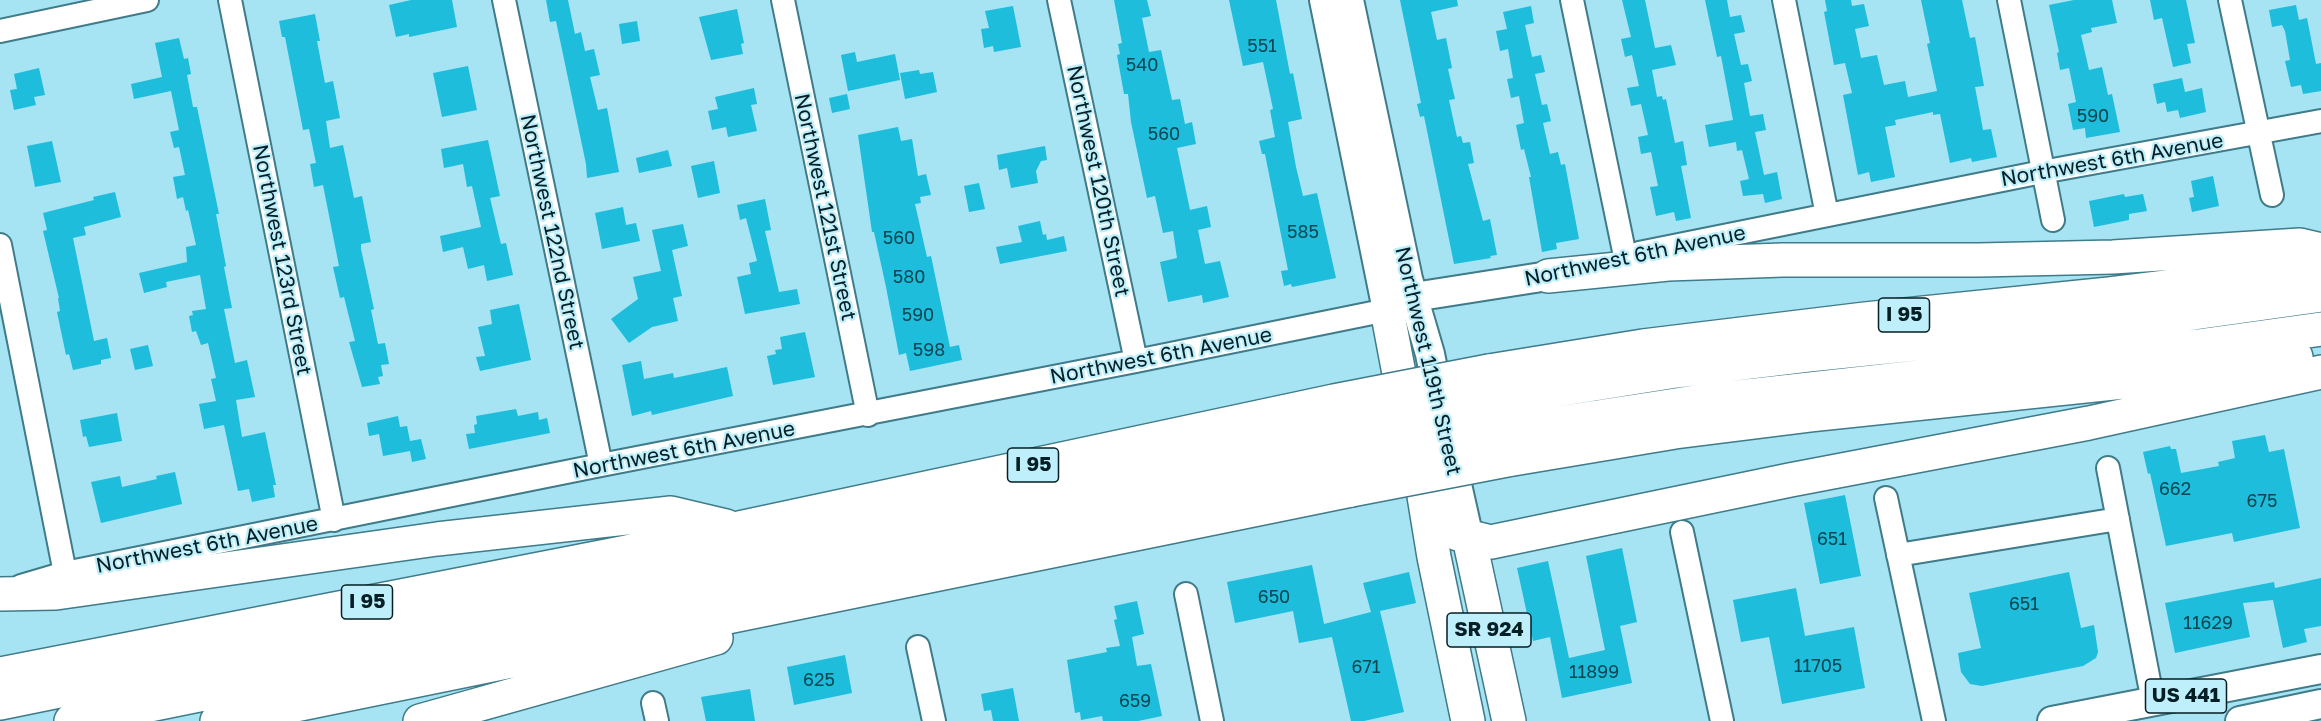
<!DOCTYPE html>
<html>
<head>
<meta charset="utf-8">
<style>
  body { margin:0 }
  canvas { display:block; background:#a6e3f3 }
</style>
</head>
<body>
<canvas width="2321" height="721"></canvas>
<script>
const ctx = document.querySelector('canvas').getContext('2d');
ctx.lineJoin = 'round';
function paint(path, color) { ctx.fillStyle = color; ctx.fill(path, 'evenodd'); }
const poly = rows => new Path2D(rows.map(r => 'M' + r).join(''));
function stroke(path, color, width, dash) { ctx.strokeStyle = color; ctx.lineWidth = width; ctx.lineCap = dash ? 'butt' : 'round'; ctx.setLineDash(dash || []); ctx.stroke(path); }
function drawText(font, color, halo, rows, align = 'center') {
  ctx.font = font + ' "Golos Text",sans-serif'; ctx.lineWidth = 4.5; ctx.setLineDash([]); ctx.textBaseline = 'middle'; ctx.strokeStyle = halo; ctx.fillStyle = color; for (const [text, x, y, turn = 0] of rows) {
    ctx.save(); ctx.translate(x, y); ctx.rotate((+turn || 0) * Math.PI / 180); ctx.textAlign = isNaN(turn) ? turn : align; if (halo) ctx.strokeText(text, 0, 0); ctx.fillText(text, 0, 0); ctx.restore();
  }
}
paint(poly([
  [411,0,452,0,457,27,409,37,409,34,396,37,389,5],
  [546,0,568,0,575,34,581,32,585,51,594,49,600,75,590,77,598,110,607,108,619,172,587,178,586,164,556,21,550,22],
  [1114,0,1147,0,1151,16,1142,18,1149,52,1161,50,1172,100,1180,99,1185,124,1192,122,1196,144,1177,148,1190,210,1207,206,1211,227,1198,230,1205,264,1220,261,1229,297,1203,303,1202,295,1168,302,1160,262,1177,258,1173,231,1163,233,1155,196,1147,198,1131,122,1128,94,1124,94,1117,55,1120,54,1118,44,1122,43],
  [1229,0,1276,0,1290,74,1293,73,1302,119,1288,122,1296,167,1303,196,1317,193,1336,278,1292,287,1291,284,1284,286,1281,271,1288,270,1287,265,1265,154,1262,154,1259,141,1275,137,1270,110,1273,109,1263,62,1243,66],
  [1400,0,1457,0,1458,6,1431,12,1437,40,1446,38,1452,68,1448,69,1455,99,1449,100,1457,137,1461,136,1463,143,1470,142,1474,163,1468,164,1483,221,1490,219,1497,255,1490,256,1491,258,1454,264,1424,116,1420,117,1417,104,1421,103],
  [1622,0,1645,0,1655,48,1671,45,1676,65,1652,70,1657,97,1662,96,1663,100,1666,99,1675,143,1683,141,1687,165,1681,166,1691,218,1676,221,1674,212,1656,216,1650,187,1658,186,1651,152,1641,154,1638,137,1648,135,1641,104,1631,106,1627,88,1639,86,1632,55,1625,57,1621,39,1631,37],
  [1705,0,1727,0,1730,17,1741,15,1745,32,1734,34,1741,65,1748,64,1752,81,1744,83,1750,116,1763,114,1766,130,1755,132,1764,175,1777,172,1782,199,1765,203,1763,194,1743,196,1740,181,1749,179,1742,150,1737,151,1736,142,1709,147,1705,125,1733,120,1721,56,1717,57],
  [1825,0,1851,0,1852,6,1864,4,1869,26,1855,29,1861,58,1877,55,1884,85,1905,81,1908,97,1937,91,1927,44,1930,43,1921,0,1962,0,1970,38,1975,37,1984,86,1975,87,1983,130,1991,129,1997,157,1972,162,1971,158,1950,163,1940,114,1933,115,1933,112,1895,120,1896,125,1885,127,1895,177,1871,182,1869,172,1858,175,1843,95,1852,93,1845,63,1834,65,1824,12,1827,11],
  [2074,0,2112,0,2117,23,2091,28,2092,32,2081,35,2089,70,2102,67,2108,95,2112,94,2120,132,2086,138,2085,128,2073,130,2068,104,2076,102,2069,68,2060,70,2057,53,2059,52,2049,5],
  [2150,0,2186,0,2195,43,2187,44,2191,63,2173,67,2162,18,2154,20],
  [2296,5,2299,20,2307,18,2316,64,2321,63,2321,91,2303,94,2301,85,2291,87,2285,61,2290,60,2285,31,2282,25,2272,27,2269,10],
  [1013,6,1021,47,994,52,993,46,984,48,981,29,989,28,985,11],
  [1531,6,1534,23,1525,25,1532,57,1541,55,1545,72,1535,74,1542,105,1547,104,1551,121,1543,123,1550,154,1558,152,1561,165,1565,164,1579,239,1556,243,1557,249,1542,252,1529,177,1531,177,1524,149,1521,150,1516,125,1524,123,1519,96,1511,98,1507,79,1513,78,1508,49,1500,51,1496,31,1507,29,1503,12],
  [737,9,744,43,741,44,743,54,711,60,699,17],
  [315,14,320,41,317,41,325,83,333,81,340,118,326,121,330,148,343,145,354,198,362,196,371,242,361,244,361,249,374,309,371,310,378,344,385,343,389,364,381,365,383,376,378,377,380,384,362,387,349,342,355,341,344,297,340,298,333,267,339,266,323,185,314,187,310,164,316,163,309,129,303,130,285,37,282,37,279,21],
  [637,21,640,41,622,44,619,24],
  [179,38,184,59,188,58,191,74,187,75,193,107,197,107,219,214,216,214,226,266,224,267,232,308,224,309,235,363,247,360,255,397,236,400,242,437,265,432,276,485,273,485,275,497,252,502,249,489,238,491,224,425,204,429,199,404,216,401,211,379,216,378,208,343,201,345,196,331,192,332,189,316,193,315,192,311,206,309,200,275,166,282,167,287,144,293,139,273,187,262,186,247,196,245,188,210,186,211,183,197,177,199,173,177,185,175,179,147,174,148,170,132,179,130,171,91,134,99,131,84,162,77,155,43],
  [855,52,857,62,895,54,900,80,848,91,841,55],
  [468,66,477,110,442,117,433,73],
  [39,68,45,95,34,97,36,105,14,110,10,90,17,89,14,74],
  [919,70,920,74,933,72,937,92,905,99,900,73],
  [2182,78,2185,92,2202,88,2206,112,2180,118,2178,110,2167,112,2165,102,2157,104,2153,84],
  [754,88,757,104,751,105,757,131,728,137,726,127,712,130,708,111,718,109,715,97],
  [847,94,850,109,832,113,829,98],
  [898,127,901,141,912,139,918,176,926,174,931,195,920,197,921,203,915,204,927,257,931,256,950,347,959,345,962,360,910,371,906,353,899,355,886,287,874,232,872,232,858,135],
  [488,140,500,196,490,198,501,244,506,243,513,275,487,281,484,265,468,269,463,247,443,252,440,236,481,227,472,186,467,187,463,164,444,168,441,149],
  [52,141,61,182,35,187,27,146],
  [1045,146,1047,160,1041,161,1036,171,1038,183,1011,188,1007,168,999,170,997,155],
  [668,150,672,166,639,173,636,158],
  [714,161,720,193,698,198,691,166],
  [2213,176,2219,206,2192,212,2189,198,2194,197,2191,181],
  [979,183,985,209,969,212,964,186],
  [115,192,121,217,84,227,86,235,73,238,94,341,107,338,111,358,101,360,101,364,73,370,69,354,66,355,57,312,60,311,58,298,59,298,43,231,47,230,43,213,94,200,93,197],
  [2124,194,2125,197,2143,194,2147,211,2129,214,2129,220,2094,227,2089,201],
  [765,199,771,230,765,231,779,292,797,289,800,304,745,314,737,277,751,274,749,263,757,261,746,218,740,220,737,205],
  [623,207,626,225,636,223,640,241,602,249,595,213],
  [1040,221,1043,235,1046,234,1047,240,1064,236,1067,251,1000,264,996,247,1022,242,1018,226],
  [683,224,688,246,672,250,682,296,673,298,678,321,652,327,629,343,611,319,638,299,633,277,661,271,652,230],
  [519,304,531,360,480,371,476,357,485,356,478,327,492,324,490,310],
  [805,332,815,377,773,385,767,356,776,354,775,350,782,349,780,337],
  [148,345,153,366,135,370,130,349],
  [641,361,644,379,673,373,674,378,727,367,733,396,652,415,651,411,632,416,622,365],
  [516,409,518,416,538,412,539,420,547,418,550,433,469,449,466,434,475,433,474,425,477,424,476,416],
  [117,413,122,441,89,447,86,436,83,437,80,420],
  [398,416,400,427,407,426,410,441,421,439,426,459,412,462,410,451,383,456,379,434,369,436,367,423],
  [2265,435,2269,452,2284,449,2300,528,2234,542,2232,533,2166,546,2150,473,2148,474,2143,452,2170,446,2171,449,2176,449,2181,473,2219,466,2218,462,2235,458,2232,441],
  [175,472,182,504,101,523,91,482,120,476,122,487,157,479,156,476],
  [1845,495,1861,576,1820,584,1804,503],
  [1622,548,1637,622,1620,626,1632,683,1562,698,1550,637,1533,641,1517,568,1548,561,1569,658,1605,650,1586,556],
  [1312,565,1324,624,1371,612,1363,583,1409,572,1416,603,1380,611,1404,712,1364,721,1351,721,1332,637,1299,643,1293,611,1235,623,1227,582],
  [2069,572,2081,628,2094,625,2098,652,2096,658,2083,666,1982,686,1970,684,1961,672,1958,653,1981,648,1969,593],
  [2321,578,2321,626,2304,629,2307,642,2283,648,2273,600,2243,603,2250,637,2175,653,2165,603,2274,582,2275,588],
  [1796,588,1805,636,1854,627,1865,688,1782,704,1769,637,1741,642,1733,600],
  [1137,601,1144,634,1132,637,1137,666,1151,664,1162,716,1138,721,1103,721,1102,716,1081,720,1080,712,1075,713,1067,660,1107,652,1106,648,1120,646,1114,620,1117,619,1114,606],
  [845,655,852,693,794,705,787,667],
  [1013,688,1019,721,993,721,991,710,984,711,981,694],
  [750,689,755,721,706,721,701,697]
]), '#1dbddb');
const minor = poly([
  [230,0,334,520],
  [504,0,601,465],
  [783,0,868,415],
  [1059,0,1136,361],
  [1572,0,1625,256],
  [1784,0,1827,215],
  [2009,0,2053,220],
  [2230,0,2272,195],
  [0,31,147,0],
  [0,245,65,573],
  [1639,253,2042,172,2321,121],
  [2108,468,2153,702],
  [1886,498,1934,721],
  [1682,532,1722,721],
  [1898,555,2118,519],
  [21,586,65,573,601,465,1136,361,1387,310],
  [1186,594,1212,721],
  [918,647,934,721],
  [653,703,657,721]
]);
const major = poly([
  [1324,0,1387,310,1414,297,1548,276],
  [1349,0,1408,279,1430,354,1440,404],
  [1449,449,1469,538],
  [2052,721,2321,669],
  [2240,721,2321,704]
]);
const highway = poly([
  [1548,276,1668,264,1783,260,1979,260,2113,257,2300,245,2321,250],
  [1387,310,1407,416],
  [1489,371,1643,346,1865,319,2109,294,2272,274,2321,265],
  [1494,400,1676,371,1808,355,2137,321,2321,295],
  [1500,432,1702,401,2198,346,2321,329],
  [1507,460,1675,432,1811,415,2142,380,2296,357],
  [1423,489,1458,534,1491,542,1790,480,2089,423,2321,372],
  [1424,496,1434,557,1468,721],
  [1469,538,1509,721],
  [0,594,56,593,437,539,671,513,726,526],
  [0,674,622,553,1334,401],
  [0,703,1339,430],
  [71,721,1346,462],
  [217,721,1351,490],
  [420,721,716,638]
]);
stroke(minor, '#3f7b89', 26);
stroke(major, '#3f7b89', 32);
stroke(highway, '#3f7b89', 36);
stroke(minor, '#fff', 22);
stroke(major, '#fff', 28);
stroke(highway, '#fff', 33);
const highwayBridge = poly([
  [1334,401,1489,371],
  [1339,430,1494,400],
  [1346,462,1500,432],
  [1351,490,1507,460]
]);
stroke(highwayBridge, '#3f7b89', 36, []);
stroke(highwayBridge, '#fff', 33);
drawText('18px', '#0b4652', null, [
  ["551",1262,46],
  ["540",1142,65],
  ["590",2093,116],
  ["560",1164,134],
  ["585",1303,232],
  ["560",899,238],
  ["580",909,277],
  ["590",918,315],
  ["598",929,350],
  ["662",2175,489],
  ["675",2262,501],
  ["651",1832,539],
  ["650",1274,597],
  ["651",2024,604],
  ["11629",2208,623],
  ["11705",1818,666],
  ["671",1366,667],
  ["11899",1594,672],
  ["625",819,680],
  ["659",1135,701]
]);
for (const [x, y, w] of [
  [1904,315,51],
  [1033,465,51],
  [367,602,51],
  [1489,630,84],
  [2186,696,81]
]) { const box = new Path2D(); box.roundRect(x - w / 2, y - 17, w, 34, 4.5); ctx.fillStyle = '#beeffb'; ctx.fill(box); stroke(box, '#051f24', 1.5); }
drawText('bold 20px', '#051f24', null, [
  ["I 95",1904,315],
  ["I 95",1033,465],
  ["I 95",367,602],
  ["SR 924",1489,630],
  ["US 441",2186,696]
]);
drawText('21px', '#051f24', '#beeffb', [
  ["Northwest 6th Avenue",2112,160,-10],
  ["Northwest 120th Street",1098,181,78],
  ["Northwest 121st Street",825,207,78],
  ["Northwest 122nd Street",552,232,78],
  ["Northwest 6th Avenue",1635,256,-12],
  ["Northwest 123rd Street",282,260,79],
  ["Northwest 6th Avenue",1161,356,-11],
  ["Northwest 119th Street",1428,361,77],
  ["Northwest 6th Avenue",684,450,-11],
  ["Northwest 6th Avenue",207,545,-11]
]);
</script>
</body>
</html>
